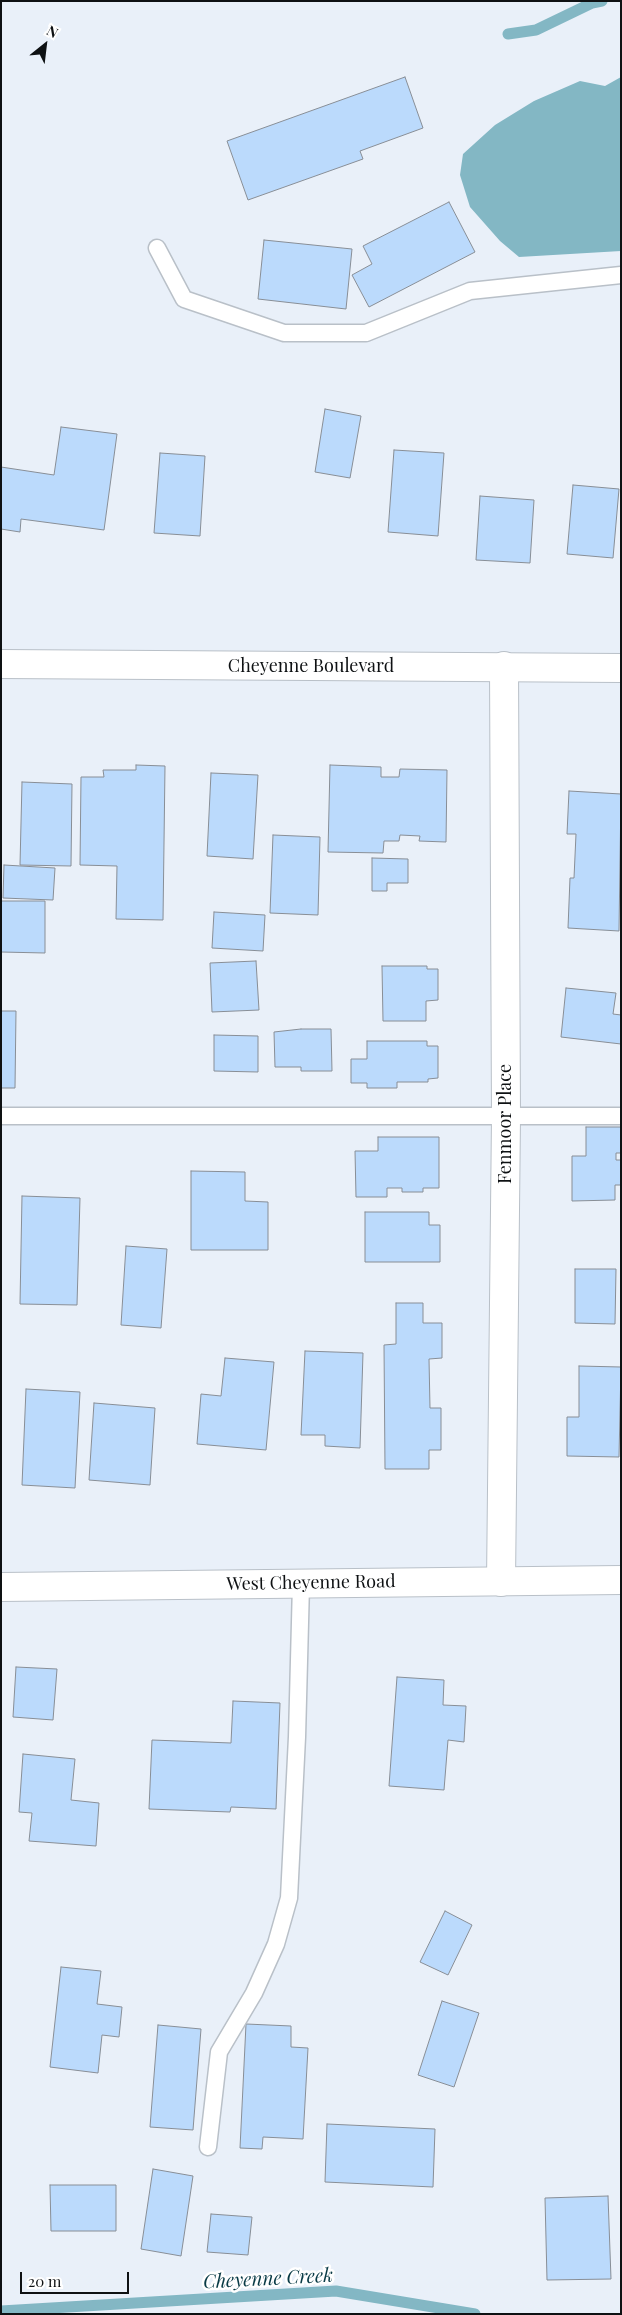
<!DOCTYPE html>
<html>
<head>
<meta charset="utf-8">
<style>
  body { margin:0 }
  #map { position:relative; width:622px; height:2315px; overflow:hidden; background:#e9f0f9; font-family:"Playfair Display",serif }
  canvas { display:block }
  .frame { position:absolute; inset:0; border:2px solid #0e1113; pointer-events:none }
  .north { position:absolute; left:20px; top:20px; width:50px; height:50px; -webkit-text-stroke:4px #fff; paint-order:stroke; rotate:29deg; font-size:14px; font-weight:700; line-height:20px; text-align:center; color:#0e1113 }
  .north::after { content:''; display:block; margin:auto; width:18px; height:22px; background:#0e1113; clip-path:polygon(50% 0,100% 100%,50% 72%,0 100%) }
  .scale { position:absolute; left:20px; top:2272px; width:109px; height:22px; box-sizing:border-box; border:2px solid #0e1113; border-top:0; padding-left:6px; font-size:15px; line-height:18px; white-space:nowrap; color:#0e1113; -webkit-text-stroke:4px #fff; paint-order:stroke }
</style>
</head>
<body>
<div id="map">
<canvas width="622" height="2315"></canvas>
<div class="frame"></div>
<div class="north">N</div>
<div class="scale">20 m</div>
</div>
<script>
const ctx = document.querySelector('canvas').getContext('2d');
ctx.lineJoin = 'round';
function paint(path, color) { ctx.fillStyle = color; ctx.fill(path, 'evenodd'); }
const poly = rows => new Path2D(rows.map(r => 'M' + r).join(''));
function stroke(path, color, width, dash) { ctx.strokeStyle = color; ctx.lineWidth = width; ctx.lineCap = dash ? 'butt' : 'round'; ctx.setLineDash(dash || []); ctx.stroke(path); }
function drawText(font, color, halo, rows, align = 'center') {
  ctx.font = font + ' "Playfair Display",serif'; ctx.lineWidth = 5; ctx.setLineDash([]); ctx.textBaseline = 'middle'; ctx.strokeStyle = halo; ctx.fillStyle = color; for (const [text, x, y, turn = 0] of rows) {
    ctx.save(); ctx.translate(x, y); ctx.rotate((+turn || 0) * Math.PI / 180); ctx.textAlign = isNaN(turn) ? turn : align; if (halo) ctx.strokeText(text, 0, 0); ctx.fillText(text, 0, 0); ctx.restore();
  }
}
paint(poly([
  [621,77,621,251,519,257,500,241,470,207,460,175,463,154,495,125,534,101,580,81,605,86]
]), '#83b7c4');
stroke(poly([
  [508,34,536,30,592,3,602,1],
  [1,2311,336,2291,475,2314]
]), '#83b7c4', 11);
const building = poly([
  [405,77,423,128,360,151,363,159,248,200,227,141,405,77],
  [449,202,475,252,369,307,352,275,372,264,363,246,449,202],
  [264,240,352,249,346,309,258,299,264,240],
  [325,409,361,416,350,478,315,472,325,409],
  [61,427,117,434,104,530,21,519,20,532,1,529,1,467,54,475,61,427],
  [394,450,444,453,438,536,388,532,394,450],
  [160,453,205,456,200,536,154,533,160,453],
  [573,485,619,489,613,558,567,554,573,485],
  [480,496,534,500,530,563,476,560,480,496],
  [136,765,165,766,163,920,116,919,117,866,80,865,81,777,104,777,103,770,136,770,136,765],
  [330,765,381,767,381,777,399,777,400,769,447,770,446,842,419,841,420,836,400,835,399,841,384,841,383,853,328,852,330,765],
  [211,773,258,775,253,859,207,856,211,773],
  [22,782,72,784,71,866,20,865,22,782],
  [569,791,621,794,619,931,568,928,570,878,574,878,576,834,567,834,569,791],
  [273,835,320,837,318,915,270,913,273,835],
  [372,858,408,859,408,883,387,883,387,891,372,891,372,858],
  [4,865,55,868,53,900,3,898,4,865],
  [1,901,45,901,45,953,1,952,1,901],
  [214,912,265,915,263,951,212,948,214,912],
  [256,961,259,1010,212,1012,210,963,256,961],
  [382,966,427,966,427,969,438,969,438,1000,426,1001,426,1021,383,1021,382,966],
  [566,988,616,993,613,1014,621,1015,621,1044,561,1037,566,988],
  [1,1011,16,1011,15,1088,1,1088,1,1011],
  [301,1029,331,1029,332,1071,301,1071,301,1067,275,1067,274,1032,301,1029],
  [214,1035,258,1036,258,1072,214,1071,214,1035],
  [367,1041,427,1041,427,1046,438,1046,438,1078,428,1079,428,1082,397,1082,397,1088,367,1088,367,1083,351,1083,351,1059,367,1059,367,1041],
  [586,1127,621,1127,621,1153,616,1153,616,1160,621,1160,621,1185,615,1185,615,1200,572,1201,572,1156,586,1156,586,1127],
  [378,1137,439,1137,439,1188,423,1188,423,1192,402,1192,402,1188,387,1188,387,1197,356,1197,355,1151,378,1151,378,1137],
  [191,1171,245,1172,245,1201,268,1202,268,1250,191,1250,191,1171],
  [22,1196,80,1198,77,1305,20,1304,22,1196],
  [365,1212,429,1212,429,1225,440,1225,440,1262,365,1262,365,1212],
  [126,1246,167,1249,161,1328,121,1325,126,1246],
  [575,1269,616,1269,615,1324,575,1323,575,1269],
  [396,1303,423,1303,423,1323,442,1323,442,1358,429,1359,430,1408,441,1408,441,1450,429,1450,429,1469,385,1469,384,1345,396,1344,396,1303],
  [305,1351,363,1353,360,1448,325,1446,325,1435,301,1435,305,1351],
  [225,1358,274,1362,266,1450,197,1444,201,1394,221,1396,225,1358],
  [579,1366,621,1367,619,1457,567,1456,567,1417,579,1417,579,1366],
  [26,1389,80,1392,75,1488,22,1485,26,1389],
  [94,1403,155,1408,150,1485,89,1480,94,1403],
  [16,1667,57,1669,53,1720,13,1717,16,1667],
  [397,1677,444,1680,443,1705,466,1706,464,1742,448,1740,444,1790,389,1786,397,1677],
  [233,1701,280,1703,276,1809,231,1807,230,1812,149,1809,152,1740,231,1743,233,1701],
  [23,1754,75,1759,71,1800,99,1803,96,1846,29,1841,32,1813,19,1812,23,1754],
  [445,1911,472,1925,448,1975,420,1962,445,1911],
  [61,1967,101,1971,97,2004,122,2007,119,2037,102,2035,98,2073,50,2067,61,1967],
  [442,2001,479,2013,454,2087,418,2075,442,2001],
  [246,2024,291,2026,291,2047,308,2048,303,2139,263,2137,262,2149,240,2148,246,2024],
  [158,2025,201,2029,193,2130,150,2127,158,2025],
  [327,2124,435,2129,433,2187,325,2182,327,2124],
  [153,2169,193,2176,181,2256,141,2249,153,2169],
  [50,2185,116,2185,116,2231,51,2231,50,2185],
  [608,2196,611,2279,547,2280,545,2198,608,2196],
  [211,2214,252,2217,248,2255,207,2252,211,2214]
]);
paint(building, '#bbdafc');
stroke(building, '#888e96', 1);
const service = poly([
  [157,248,184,299,284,333,366,333,470,291,621,275],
  [1,1116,621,1116],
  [208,2147,219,2052,254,1993,276,1944,289,1898,297,1737,301,1584]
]);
const minor = poly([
  [501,1582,506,1117,504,666]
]);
const secondary = poly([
  [1,664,621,668],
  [1,1587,621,1580]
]);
stroke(service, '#b9c0c8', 19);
stroke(minor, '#b9c0c8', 30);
stroke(secondary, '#b9c0c8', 30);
stroke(service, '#fff', 16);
stroke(minor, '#fff', 28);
stroke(secondary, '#fff', 28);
drawText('18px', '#0e1113', '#fff', [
  ["Cheyenne Boulevard",311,666],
  ["Fenmoor Place",505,1124,-90],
  ["West Cheyenne Road",311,1583,-1]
]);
drawText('italic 19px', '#083a45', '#fff', [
  ["Cheyenne Creek",268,2279,-3]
]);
</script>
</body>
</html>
